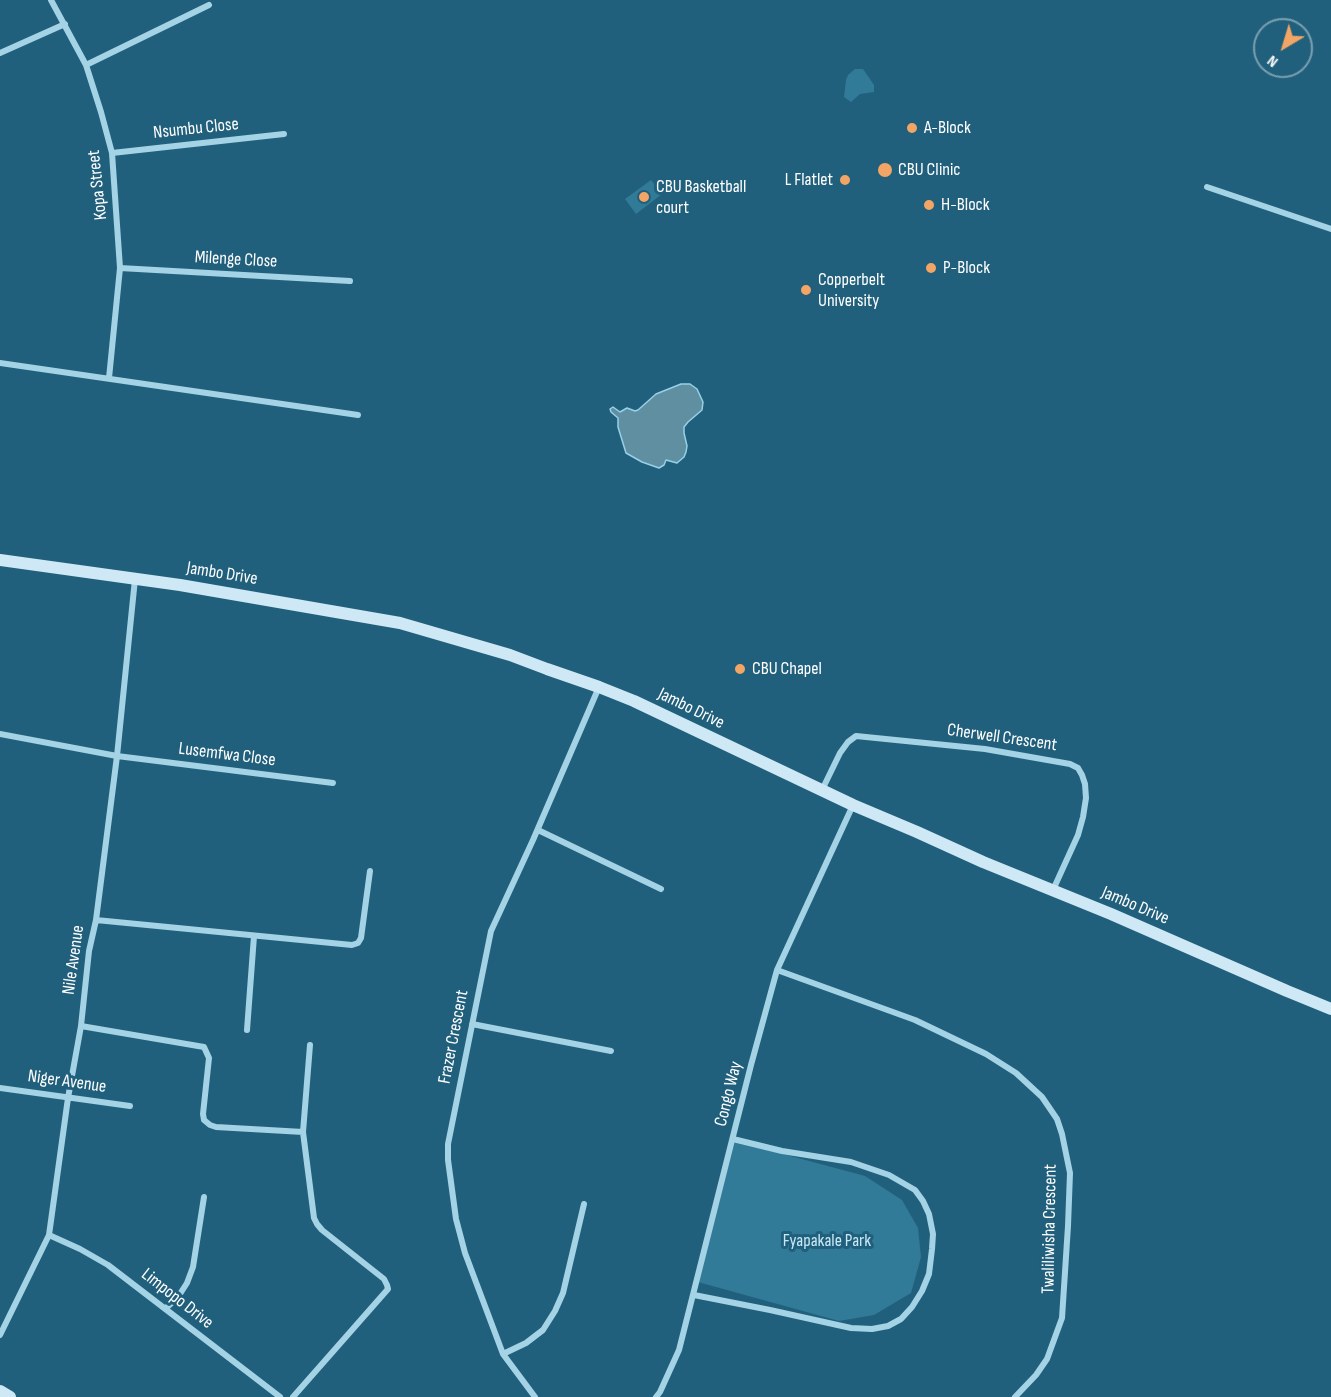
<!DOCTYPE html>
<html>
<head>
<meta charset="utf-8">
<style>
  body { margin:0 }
  #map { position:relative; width:1331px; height:1397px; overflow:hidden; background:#21607c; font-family:"Sofia Sans Condensed",sans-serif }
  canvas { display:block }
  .north { position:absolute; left:1253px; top:18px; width:60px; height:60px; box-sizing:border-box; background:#21607c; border:2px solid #7aa0b0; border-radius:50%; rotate:218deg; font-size:16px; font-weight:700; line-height:24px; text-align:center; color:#fff }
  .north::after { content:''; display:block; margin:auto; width:21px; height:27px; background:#f3a565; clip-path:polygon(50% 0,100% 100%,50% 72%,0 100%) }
</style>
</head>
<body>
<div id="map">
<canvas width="1331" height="1397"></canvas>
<div class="north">N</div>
</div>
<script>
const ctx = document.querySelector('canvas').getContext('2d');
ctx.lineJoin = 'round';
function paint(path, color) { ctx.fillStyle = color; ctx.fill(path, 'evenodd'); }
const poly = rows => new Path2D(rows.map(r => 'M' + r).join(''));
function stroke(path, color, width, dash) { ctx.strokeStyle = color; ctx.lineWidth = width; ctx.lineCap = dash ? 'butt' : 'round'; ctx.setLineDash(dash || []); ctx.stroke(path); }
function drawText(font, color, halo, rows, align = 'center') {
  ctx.font = font + ' "Sofia Sans Condensed",sans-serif'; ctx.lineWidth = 6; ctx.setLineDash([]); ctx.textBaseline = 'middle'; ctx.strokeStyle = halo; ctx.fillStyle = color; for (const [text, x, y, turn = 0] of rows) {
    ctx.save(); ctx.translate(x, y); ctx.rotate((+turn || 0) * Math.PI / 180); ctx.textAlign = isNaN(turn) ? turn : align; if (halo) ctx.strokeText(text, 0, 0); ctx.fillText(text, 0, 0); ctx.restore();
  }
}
paint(poly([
  [855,69,863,69,874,85,874,92,860,94,851,102,844,97,846,80,848,75],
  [651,180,662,194,636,214,625,199],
  [735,1141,865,1176,902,1200,918,1228,921,1257,911,1293,874,1315,839,1321,698,1282]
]), '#317b98');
const water = poly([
  [681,384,690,384,697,389,703,402,702,410,688,422,684,427,684,433,687,446,686,452,684,457,677,463,666,460,664,465,659,468,642,462,626,453,618,427,618,418,611,412,610,409,613,407,620,412,627,408,635,411,638,410,656,394,681,384]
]);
paint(water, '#608fa2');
stroke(water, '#97d1e8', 1.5);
stroke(poly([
  [51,0,86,65,101,112,112,153,120,268,109,378],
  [0,53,65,24],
  [86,65,209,5],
  [112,153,284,134],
  [1207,187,1331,229],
  [120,268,350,281],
  [0,363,358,415],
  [0,734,117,756,333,783],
  [822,790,840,753,848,742,856,736,985,749,1070,764,1078,768,1082,775,1085,784,1086,798,1083,817,1078,835,1053,890],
  [538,830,661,889],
  [96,920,352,945,358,943,361,938,370,871],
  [777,970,915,1020,986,1054,1016,1073,1042,1097,1057,1119,1062,1134,1070,1173,1068,1226,1062,1318,1047,1359,1036,1375,1015,1397],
  [472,1024,611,1051],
  [81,1026,204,1047,209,1058,203,1114,204,1120,210,1125,216,1127,303,1132],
  [247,1030,254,936],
  [0,1088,130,1106],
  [49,1235,80,1249,108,1265,280,1397],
  [694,1295,770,1310,851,1328,872,1329,888,1326,901,1319,912,1307,922,1291,929,1274,932,1249,933,1234,929,1214,923,1201,915,1190,889,1175,851,1162,782,1151,733,1139],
  [165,1309,178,1297,187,1283,193,1267,204,1197],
  [0,1335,49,1235,68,1098,81,1026,89,951,96,920,117,756,135,579],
  [503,1354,526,1343,543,1330,555,1311,563,1293,584,1204],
  [293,1397,388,1289,387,1285,384,1279,322,1230,317,1224,314,1218,303,1132,310,1045],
  [535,1397,503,1354,465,1253,456,1219,448,1160,448,1144,491,931,533,840,599,687],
  [656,1397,660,1392,679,1350,751,1065,777,970,853,805]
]), '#a4d3e6', 6);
stroke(poly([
  [0,560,180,585,400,623,510,655,547,669,599,687,634,701,853,805,917,832,983,862,1111,914,1287,991,1331,1009],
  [0,1391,10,1397]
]), '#cee9f5', 12);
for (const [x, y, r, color] of [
  [912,128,6,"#f3a565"],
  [885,170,8,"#f3a565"],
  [845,180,6,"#f3a565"],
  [644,197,6,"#f3a565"],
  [929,205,6,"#f3a565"],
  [931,268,6,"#f3a565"],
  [806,290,6,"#f3a565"],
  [740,669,6,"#f3a565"]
]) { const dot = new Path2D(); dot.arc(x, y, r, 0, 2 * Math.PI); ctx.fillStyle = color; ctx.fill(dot); stroke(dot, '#21607c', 2); }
drawText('18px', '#fff', '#21607c', [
  ["A-Block",924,128],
  ["CBU Clinic",898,170],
  ["L Flatlet",833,180,"right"],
  ["CBU Basketball",656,187],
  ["court",656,208],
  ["H-Block",941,205],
  ["P-Block",943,268],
  ["Copperbelt",818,280],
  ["University",818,301],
  ["CBU Chapel",752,669]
], 'left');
drawText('18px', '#fff', '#21607c', [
  ["Nsumbu Close",196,129,-6],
  ["Kopa Street",98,185,-96],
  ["Milenge Close",236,260,3],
  ["Jambo Drive",222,574,9],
  ["Jambo Drive",691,709,26],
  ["Cherwell Crescent",1002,738,8],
  ["Lusemfwa Close",227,755,7],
  ["Jambo Drive",1135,906,23],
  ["Nile Avenue",74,960,-82],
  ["Frazer Crescent",454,1037,-79],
  ["Niger Avenue",67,1082,8],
  ["Congo Way",729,1094,-76],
  ["Twaliliwisha Crescent",1050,1229,-89],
  ["Limpopo Drive",177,1299,38]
]);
drawText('18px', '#c7e8f5', '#21607c', [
  ["Fyapakale Park",827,1241]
]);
</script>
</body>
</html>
